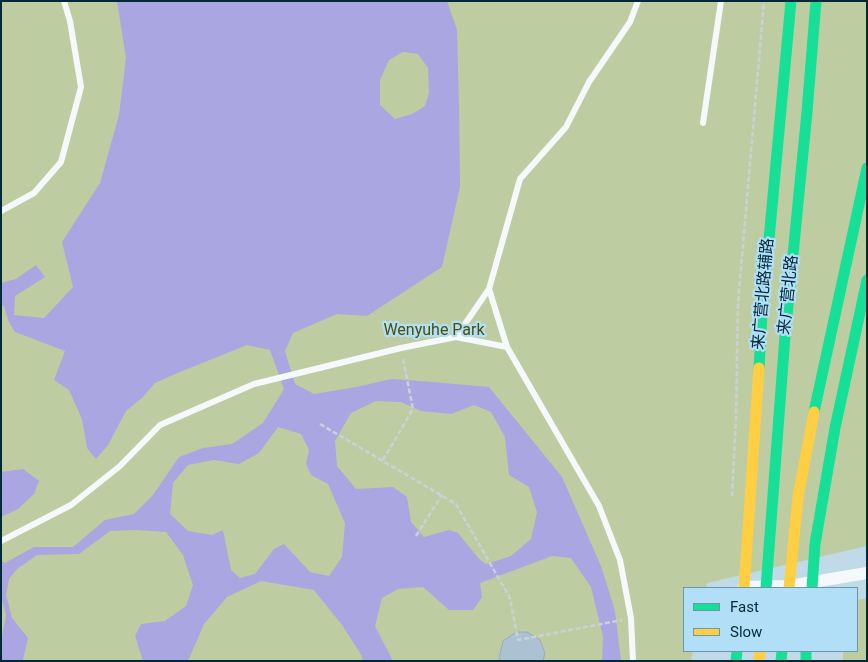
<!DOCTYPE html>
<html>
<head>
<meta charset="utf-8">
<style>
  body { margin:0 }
  #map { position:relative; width:868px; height:662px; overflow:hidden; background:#c1dae8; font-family:Roboto,sans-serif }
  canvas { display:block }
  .frame { position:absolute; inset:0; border:2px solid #032838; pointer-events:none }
  .legend { position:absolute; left:683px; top:587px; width:175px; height:65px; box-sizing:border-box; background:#b1dff8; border:1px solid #6b96ab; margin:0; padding:6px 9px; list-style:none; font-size:15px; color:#032838 }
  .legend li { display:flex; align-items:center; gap:10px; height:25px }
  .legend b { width:25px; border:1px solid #6b96ab }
</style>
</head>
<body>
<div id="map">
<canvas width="868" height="662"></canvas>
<div class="frame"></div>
<ul class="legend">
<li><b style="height:6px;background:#16e098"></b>Fast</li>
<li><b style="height:6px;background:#ffcf43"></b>Slow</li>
</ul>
</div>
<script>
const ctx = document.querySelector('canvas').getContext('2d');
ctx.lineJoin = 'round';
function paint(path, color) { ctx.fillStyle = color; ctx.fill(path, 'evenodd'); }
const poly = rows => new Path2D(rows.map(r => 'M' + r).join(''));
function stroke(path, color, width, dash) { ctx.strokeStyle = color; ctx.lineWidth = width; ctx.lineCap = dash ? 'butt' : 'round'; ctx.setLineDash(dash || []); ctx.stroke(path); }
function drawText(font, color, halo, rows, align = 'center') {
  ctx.font = font + ' Roboto,"Noto Sans SC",sans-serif'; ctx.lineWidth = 4.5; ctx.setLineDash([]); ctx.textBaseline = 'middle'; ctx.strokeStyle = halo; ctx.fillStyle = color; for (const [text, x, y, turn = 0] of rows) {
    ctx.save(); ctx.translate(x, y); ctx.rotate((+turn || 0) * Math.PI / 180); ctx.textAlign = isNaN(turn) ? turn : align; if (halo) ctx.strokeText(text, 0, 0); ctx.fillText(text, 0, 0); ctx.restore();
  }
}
paint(poly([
  [1,1,867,1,867,546,707,583,706,588,684,588,684,651,693,651,691,661,1,661],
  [867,598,867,661,843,661,843,651,857,651,857,600]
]), '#becda1');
paint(poly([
  [117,1,447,1,457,30,459,103,460,187,442,267,367,316,337,314,293,333,285,351,295,384,314,394,356,387,391,379,433,382,489,387,562,477,601,566,615,611,621,661,602,661,603,637,591,587,571,558,552,556,480,583,482,597,473,610,449,610,423,587,398,589,382,598,375,626,393,661,363,661,362,656,342,625,314,590,261,581,227,597,204,624,188,661,143,661,135,636,141,624,165,621,186,606,193,585,183,555,166,532,137,530,110,531,79,554,37,555,17,569,9,579,6,595,12,618,28,638,23,660,1,661,1,641,6,615,1,597,1,561,5,563,34,547,73,547,105,520,134,514,153,495,179,457,203,448,232,444,263,423,284,389,270,350,247,345,175,374,155,383,143,397,126,411,108,445,96,459,87,448,82,419,69,390,54,380,65,351,15,332,8,320,4,306,1,305,1,283,16,279,36,265,45,277,15,296,14,315,44,318,73,287,62,242,100,183,119,115,126,58],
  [403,52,418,54,428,68,429,93,425,106,412,114,395,119,380,105,380,80,389,60],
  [376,401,401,402,421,411,451,414,474,405,491,412,505,437,509,475,529,487,537,512,531,539,511,556,486,564,479,559,458,533,449,530,424,537,411,522,407,497,393,487,356,489,337,466,335,441,351,413],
  [278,427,301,434,309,450,306,464,311,475,328,484,345,523,342,557,329,576,310,572,284,544,274,549,255,574,240,578,231,570,223,530,212,535,188,531,170,514,173,483,188,465,214,460,239,464,259,453],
  [23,469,39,481,34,494,18,509,1,517,1,472]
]), '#a9a6e2');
const building = poly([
  [516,632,527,632,540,640,545,653,543,661,501,661,499,658,503,641,516,632]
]);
paint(building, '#acc1d1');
stroke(building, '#98acbd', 1);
stroke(poly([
  [320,424,456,504,510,598,518,640,622,620],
  [383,460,413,409,403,359],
  [732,496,736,418,738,303,764,1],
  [416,536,442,495]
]), '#cad2d7', 2.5, [5, 2.5]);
stroke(poly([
  [703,123,721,1],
  [1,211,34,193,61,162,81,87,70,21,64,1],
  [456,337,507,347],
  [1,541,71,505,120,466,160,425,254,384,401,348,456,337,489,289],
  [633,661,631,618,620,560,599,506,507,347,489,289,520,179,566,127,589,82,630,22,638,1]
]), '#f6f9fc', 6);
stroke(poly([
  [744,587,789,586,867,573]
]), '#f6f9fc', 12);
stroke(poly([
  [759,368,762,315,791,1],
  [814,412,867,168],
  [766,588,785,336,807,112,816,1],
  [812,588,815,544,835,428,867,280],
  [806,651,806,661],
  [736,661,737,651],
  [781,661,782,651]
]), '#16e098', 11);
stroke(poly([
  [744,588,759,368],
  [789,588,798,497,814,412],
  [759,661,760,651]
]), '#ffcf43', 11);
drawText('16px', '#032838', '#b1dff8', [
  ["来广营北路辅路",764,294,-85],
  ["来广营北路",789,295,-84]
]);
drawText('16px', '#4b4e04', '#b1dff8', [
  ["Wenyuhe Park",434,331]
]);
</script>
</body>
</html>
